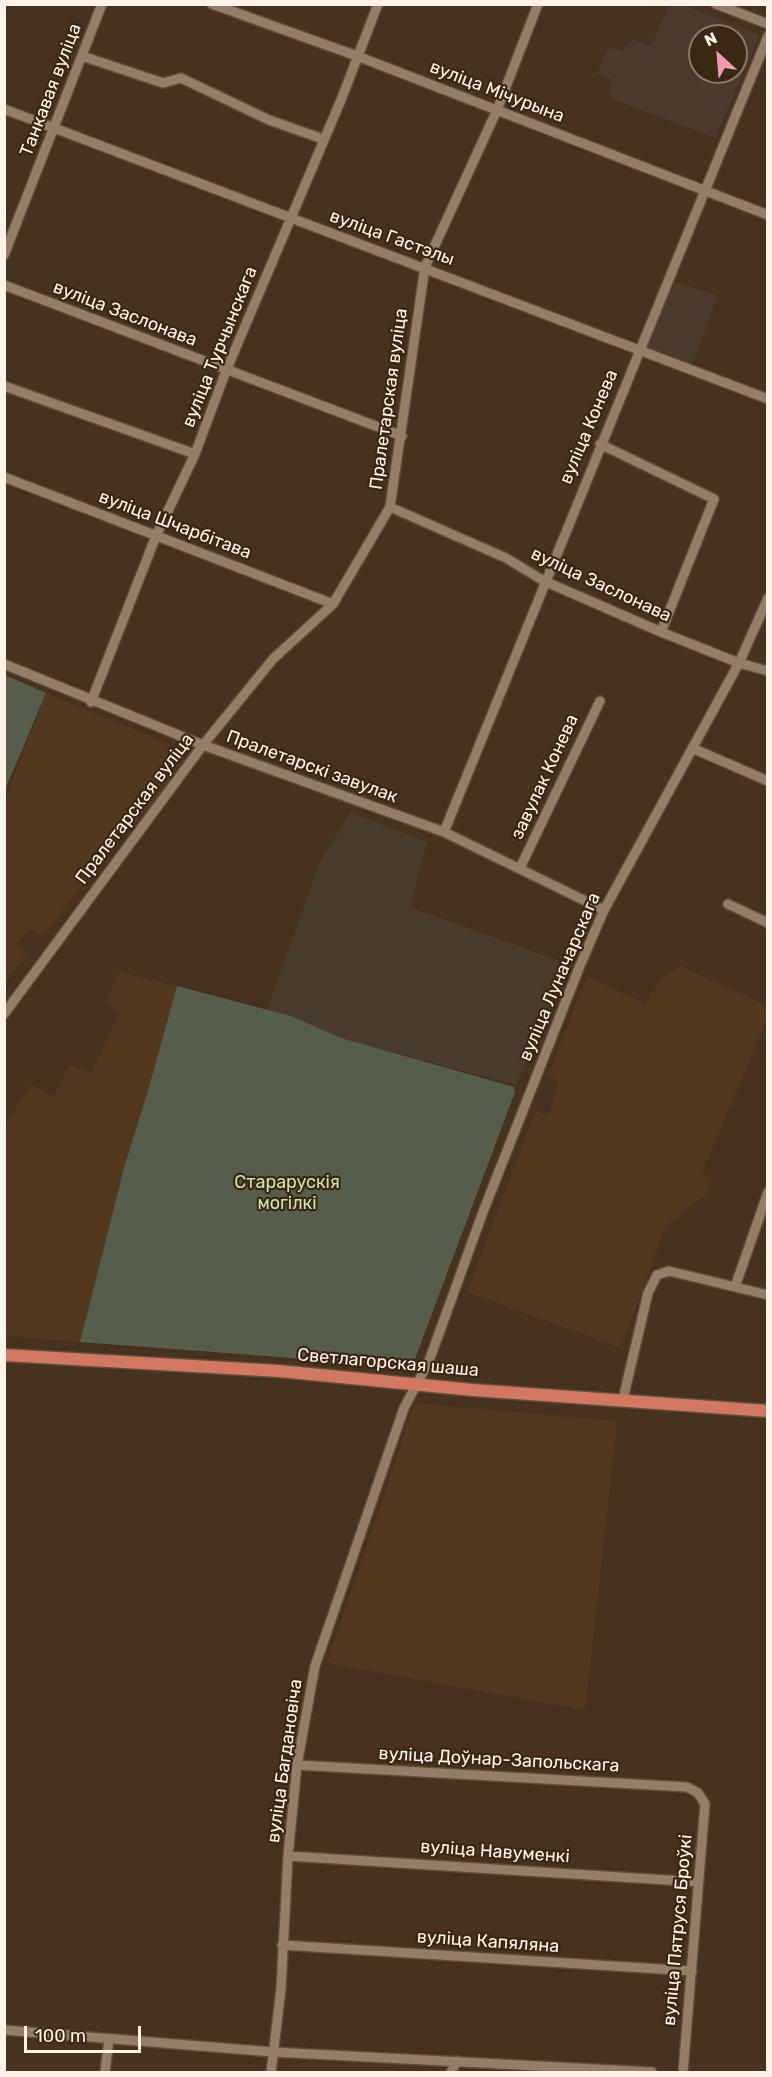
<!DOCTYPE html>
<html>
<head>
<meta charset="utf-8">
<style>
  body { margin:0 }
  #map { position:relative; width:772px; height:2077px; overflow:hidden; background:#46321e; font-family:Rubik,sans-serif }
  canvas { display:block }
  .frame { position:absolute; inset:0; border:6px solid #fdf3e9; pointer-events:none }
  .north { position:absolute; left:688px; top:24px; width:60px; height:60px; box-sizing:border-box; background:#3b2814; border:2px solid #897969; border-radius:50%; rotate:334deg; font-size:16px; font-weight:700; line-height:24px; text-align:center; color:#fdf3e9 }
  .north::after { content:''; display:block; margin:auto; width:21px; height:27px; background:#f09ab6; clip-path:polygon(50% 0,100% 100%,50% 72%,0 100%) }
  .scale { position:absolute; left:24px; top:2026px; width:117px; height:27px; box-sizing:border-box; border:3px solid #fdf3e9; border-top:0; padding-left:8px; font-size:18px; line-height:21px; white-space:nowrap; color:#fdf3e9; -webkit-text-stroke:4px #3b2814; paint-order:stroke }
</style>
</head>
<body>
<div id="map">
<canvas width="772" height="2077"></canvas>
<div class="frame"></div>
<div class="north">N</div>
<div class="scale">100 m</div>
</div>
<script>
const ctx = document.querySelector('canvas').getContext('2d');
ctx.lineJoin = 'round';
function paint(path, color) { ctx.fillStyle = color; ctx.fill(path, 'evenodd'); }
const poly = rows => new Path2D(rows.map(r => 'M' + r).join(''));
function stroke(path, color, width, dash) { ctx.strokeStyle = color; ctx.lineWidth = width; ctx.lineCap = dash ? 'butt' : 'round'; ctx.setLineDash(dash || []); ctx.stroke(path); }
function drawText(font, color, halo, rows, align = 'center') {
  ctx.font = font + ' Rubik,sans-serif'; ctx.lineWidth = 4.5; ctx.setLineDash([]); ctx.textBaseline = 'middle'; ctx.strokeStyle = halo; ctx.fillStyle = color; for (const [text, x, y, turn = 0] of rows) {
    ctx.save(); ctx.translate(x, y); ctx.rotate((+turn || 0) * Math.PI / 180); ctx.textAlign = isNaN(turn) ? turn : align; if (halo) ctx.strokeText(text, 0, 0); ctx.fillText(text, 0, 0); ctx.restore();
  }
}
paint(poly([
  [350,812,427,842,410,907,571,965,516,1085,264,1018,319,864]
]), '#493c2d');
paint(poly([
  [46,693,188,752,154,803,104,855,43,937,29,928,16,944,27,953,5,984,5,800],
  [681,966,767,1006,767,1018,702,1173,712,1179,705,1196,684,1210,680,1218,666,1225,621,1348,467,1292,535,1111,548,1115,559,1082,548,1076,587,976,646,1004,659,980],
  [119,972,177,986,149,1087,125,1164,80,1342,5,1336,4,1127,31,1084,54,1096,70,1065,91,1073,120,1012,105,1003],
  [415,1403,617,1421,585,1710,327,1663]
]), '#52381f');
paint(poly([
  [670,4,684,5,760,35,715,138,610,98,611,79,597,73,609,47,623,51,632,40,651,46],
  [700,36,736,36,736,72,700,72],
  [672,281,718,296,692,365,645,348]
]), '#4b3b2f');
paint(poly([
  [5,675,46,693,5,790],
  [177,986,291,1016,341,1038,514,1087,515,1092,412,1367,80,1342,125,1164,149,1087]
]), '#565d4c');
const minor = poly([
  [212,4,357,56,768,215],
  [716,4,768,24],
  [82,56,163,83,181,78,269,120,323,139],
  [4,109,768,399],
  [4,255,102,4],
  [4,285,402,436],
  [4,386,195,454],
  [600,444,714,499,661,632],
  [4,477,333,604],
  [390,507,506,558,544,581,661,632,739,663,768,671],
  [4,664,203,745,444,832,604,910],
  [91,702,156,536,195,454,226,371,341,100,378,4],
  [692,748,768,781],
  [444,832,768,36],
  [520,868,600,701],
  [728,904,768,923],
  [4,1014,203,745,273,659,333,604,390,507,425,267,497,110,538,4],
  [735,1287,768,1192],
  [623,1399,648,1293,657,1275,669,1271,768,1295],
  [297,1765,687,1787,698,1793,705,1804,683,2072],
  [288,1856,699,1882],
  [282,1945,692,1971],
  [4,2030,273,2052,652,2072],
  [105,2072,109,2039],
  [271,2072,281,1989,288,1856,297,1765,315,1666,404,1408,429,1361,483,1212,579,968,604,910,739,663,768,598],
  [451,2072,457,2061]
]);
const major = poly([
  [4,1355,279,1371,473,1390,768,1411]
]);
stroke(minor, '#5e4d3c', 12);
stroke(major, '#5e4d3c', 15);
stroke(minor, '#957e68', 9);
stroke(major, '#d27860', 12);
drawText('18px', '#fdf3e9', '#3b2814', [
  ["Танкавая вуліца",51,90,-69],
  ["вуліца Мічурына",497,92,21],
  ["вуліца Гастэлы",392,238,20],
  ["вуліца Заслонава",125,314,21],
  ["вуліца Турчынскага",220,347,-68],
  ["Пралетарская вуліца",389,399,-82],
  ["вуліца Конева",589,427,-67],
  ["вуліца Шчарбітава",175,525,21],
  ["вуліца Заслонава",601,585,25],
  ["Пралетарскі завулак",312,767,20],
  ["завулак Конева",545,777,-65],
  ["Пралетарская вуліца",135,809,-53],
  ["вуліца Луначарскага",560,977,-67],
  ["Светлагорская шаша",388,1363,5],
  ["вуліца Доўнар-Запольскага",499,1760,3],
  ["вуліца Багдановіча",285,1761,-82],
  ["вуліца Навуменкі",495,1852,4],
  ["вуліца Пятруся Броўкі",678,1930,-85],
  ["вуліца Капяляна",488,1942,4]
]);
drawText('18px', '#cde2ac', '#3b2814', [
  ["Старарускія",287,1183],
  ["могілкі",287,1204]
]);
</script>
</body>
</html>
